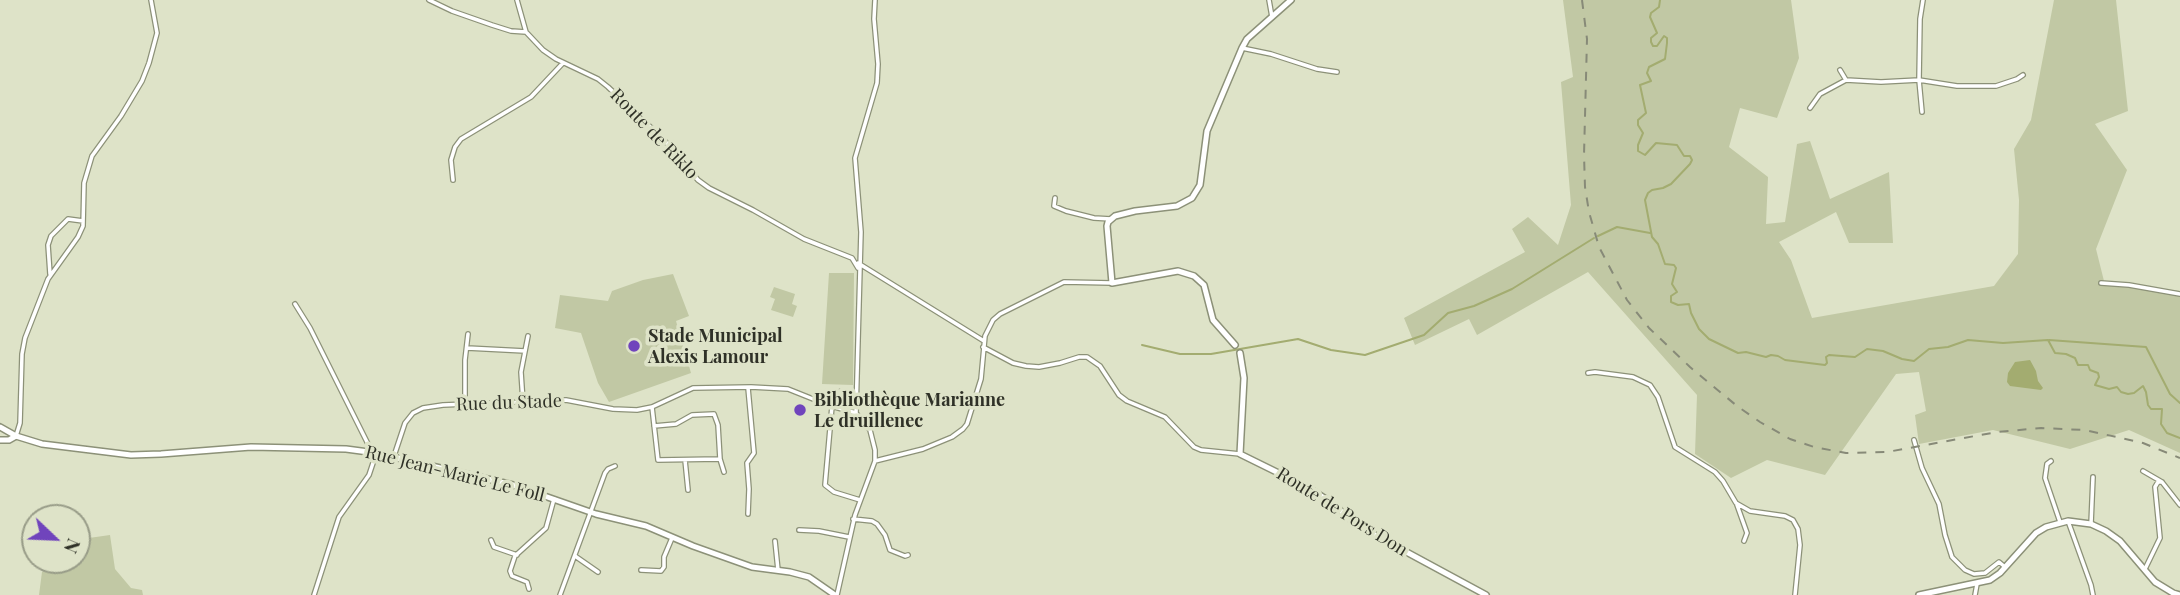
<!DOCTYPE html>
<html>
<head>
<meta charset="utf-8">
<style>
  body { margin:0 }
  #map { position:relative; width:2180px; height:595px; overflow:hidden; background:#dee3c8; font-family:"Playfair Display",serif }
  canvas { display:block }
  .north { position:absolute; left:21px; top:504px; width:70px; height:70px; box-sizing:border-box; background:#dee3c8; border:2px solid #989c88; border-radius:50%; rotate:113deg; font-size:19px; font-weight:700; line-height:28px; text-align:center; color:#2f3127 }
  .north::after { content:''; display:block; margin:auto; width:24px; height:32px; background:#7044bc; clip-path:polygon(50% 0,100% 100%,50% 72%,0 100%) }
</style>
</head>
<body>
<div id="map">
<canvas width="2180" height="595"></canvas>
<div class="north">N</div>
</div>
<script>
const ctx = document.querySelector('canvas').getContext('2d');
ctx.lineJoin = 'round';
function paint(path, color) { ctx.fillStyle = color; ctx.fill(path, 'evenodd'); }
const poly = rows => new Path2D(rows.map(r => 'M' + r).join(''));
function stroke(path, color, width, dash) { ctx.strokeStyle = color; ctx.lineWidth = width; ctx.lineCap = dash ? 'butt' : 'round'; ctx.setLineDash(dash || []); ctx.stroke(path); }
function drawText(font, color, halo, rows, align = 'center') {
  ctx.font = font + ' "Playfair Display",serif'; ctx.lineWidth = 7; ctx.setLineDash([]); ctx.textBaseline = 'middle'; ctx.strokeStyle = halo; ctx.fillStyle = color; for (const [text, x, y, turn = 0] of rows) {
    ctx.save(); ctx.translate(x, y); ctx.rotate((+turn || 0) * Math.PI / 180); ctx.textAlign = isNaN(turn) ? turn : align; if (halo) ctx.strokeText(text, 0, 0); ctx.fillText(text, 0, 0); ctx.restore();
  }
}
paint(poly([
  [1563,0,1791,0,1799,58,1777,118,1740,108,1729,147,1768,177,1766,224,1785,222,1797,144,1810,141,1830,199,1889,172,1893,243,1849,243,1836,212,1779,242,1791,260,1812,318,1994,286,2018,254,2019,200,2014,149,2031,120,2054,0,2116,0,2128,111,2095,124,2127,170,2096,249,2104,281,2180,291,2180,453,2129,430,2070,449,1993,430,1919,444,1915,415,1926,411,1919,372,1896,374,1825,475,1767,460,1731,478,1695,454,1697,395,1588,272,1477,335,1469,319,1415,345,1404,318,1525,252,1512,229,1528,217,1558,245,1571,205,1561,82,1573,77],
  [829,273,854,273,853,385,822,384],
  [673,274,689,316,676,321,691,373,609,402,598,383,581,333,555,328,560,295,608,301,612,291,643,280],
  [774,287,795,294,792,304,797,306,793,317,771,310,775,299,770,297],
  [110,535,115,569,131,588,142,590,143,595,39,595,42,572,62,560,77,560,77,548,89,538]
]), '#c1c8a4');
paint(poly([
  [2030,360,2036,371,2038,381,2043,388,2041,390,2010,386,2007,382,2008,373,2015,362]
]), '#a3ac70');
stroke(poly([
  [1660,0,1659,7,1651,13,1650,17,1657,33,1651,38,1651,42,1653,46,1657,46,1664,36,1667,38,1667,43,1665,59,1649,67,1647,73,1651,81,1640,85,1646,113,1638,120,1638,125,1643,133,1638,145,1638,151,1645,155,1656,143,1677,145,1684,156,1690,156,1692,160,1690,164,1671,184,1663,188,1652,190,1648,193,1645,200,1652,237,1658,244,1665,264,1674,265,1676,268,1672,284,1677,292,1671,296,1671,302,1678,305,1689,304,1691,313,1699,329,1709,339,1738,353,1746,352,1766,357,1771,355,1778,356,1785,360,1825,365,1827,363,1826,357,1829,355,1855,357,1867,349,1883,351,1902,359,1914,361,1929,349,1948,347,1968,340,2003,343,2048,340,2055,353,2066,354,2075,358,2078,365,2088,365,2090,370,2098,373,2099,377,2095,385,2109,389,2117,387,2121,392,2128,394,2134,393,2143,386,2146,392,2148,405,2151,409,2162,409,2161,424,2167,433,2180,438],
  [1598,236,1617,227,1650,233],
  [2049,340,2146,347,2170,394,2180,403],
  [1142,345,1180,354,1211,354,1298,339,1331,350,1365,355,1424,335,1448,313,1474,306,1512,289,1594,238]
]), '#a3ac70', 2);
const minor = poly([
  [429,0,452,11,492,25,511,31,526,32],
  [517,0,526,32,543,50,556,59,598,79,608,87,664,140,698,180,709,188,753,210,804,239,852,258,858,268],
  [1269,0,1272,17],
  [1242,48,1271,54,1317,69,1337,72],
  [1840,70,1846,80,1881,82,1919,80,1957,86,1996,86,2017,79,2023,75],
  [1810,108,1820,94,1846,80],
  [1922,112,1919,80,1920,19,1923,0],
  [453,180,451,160,455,147,461,139,531,97,563,63],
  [1055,198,1054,206,1066,211,1094,218,1111,219],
  [858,263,984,341],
  [50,274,48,245,51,236,68,219,83,221],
  [2101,283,2129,285,2180,294],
  [295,304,310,328,372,452],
  [983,347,1013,363,1026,366,1039,367,1060,363,1079,357,1087,357,1100,366,1119,395,1127,401,1165,417,1194,447,1201,450,1240,454],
  [467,348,525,351],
  [1588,373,1595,372,1633,377,1650,385,1658,397,1675,447,1715,472,1723,481,1736,503,1750,511,1785,516,1793,520,1798,529,1800,545,1795,595],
  [523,402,521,372,528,336],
  [465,404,465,360,468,334],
  [832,406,825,485,834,492,860,500],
  [652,407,658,460,720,459,724,472],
  [839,408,841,391],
  [654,426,676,424,692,415,714,414,718,425,720,459],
  [16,436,20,423,22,354,25,338,48,279,78,237,83,226,84,183,92,156,121,116,142,81,149,63,157,33,151,0],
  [1914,440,1922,468,1939,504,1945,535,1952,557,1965,570,1974,574,1985,573,1999,562,2005,567],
  [394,456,405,423,413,413,423,408,443,405,566,400,613,409,637,410,652,407,693,388,751,387,788,389,828,405,856,413],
  [685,460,688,490],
  [875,461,923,449,952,437,963,429,967,424,981,379,985,336,993,320,1000,314,1064,282,1112,283],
  [2051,461,2047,464,2045,478,2060,522],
  [2143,471,2162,482,2180,505],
  [1737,505,1747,533,1744,541],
  [748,514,749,489,747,463,754,453,748,388],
  [853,519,872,521,877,524,885,535,890,550,905,556,908,555],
  [2068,521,2091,585,2093,595],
  [2091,524,2093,477],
  [799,530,819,531,849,537],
  [491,540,494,547,517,555],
  [775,541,778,570],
  [575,556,598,572],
  [2145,569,2160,538,2155,487,2158,482,2162,482],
  [641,570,661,571,664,567,664,557,672,538],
  [529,589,527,582,512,576,510,571,515,556,546,528,554,499],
  [314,595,339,517,369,475,376,454],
  [560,595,605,473,608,469,615,466],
  [837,595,855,515,875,461,875,450,870,430,856,413,861,232,855,158,877,83,878,64,874,19,875,0],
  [1975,595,1977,584]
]);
const tertiary = poly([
  [1235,345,1213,320,1204,285,1194,276,1178,271,1112,283,1107,226,1108,222,1115,216,1135,211,1177,206,1192,198,1200,185,1207,131,1242,48,1247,39,1291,0],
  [1240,353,1244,378,1240,454,1309,488,1332,503,1351,520,1375,535,1486,595],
  [0,440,9,440,16,436]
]);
const secondary = poly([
  [0,427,16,436,42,444,131,455,161,454,251,447,346,449,376,453,513,485,596,514,646,526,693,546,752,567,790,572,809,577,835,595],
  [1919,595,1990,580,2000,573,2036,533,2046,527,2068,521,2091,524,2106,531,2120,541,2155,582,2173,593,2180,595]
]);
stroke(minor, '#8c9178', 6);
stroke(tertiary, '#8c9178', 8);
stroke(secondary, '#8c9178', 8);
stroke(minor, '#fff', 3.5);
stroke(tertiary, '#fff', 5);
stroke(secondary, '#fff', 5);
stroke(poly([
  [1582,0,1587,39,1584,155,1585,187,1589,212,1599,247,1627,300,1649,328,1690,367,1737,406,1760,422,1790,439,1814,447,1846,453,1887,452,1997,432,2041,428,2085,430,2143,443,2180,458]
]), '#878a78', 2, [9, 9]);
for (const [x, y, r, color] of [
  [634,346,7,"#7044bc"],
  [800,410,7,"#7044bc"]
]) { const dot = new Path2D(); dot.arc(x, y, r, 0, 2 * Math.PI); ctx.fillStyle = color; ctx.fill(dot); stroke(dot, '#dee3c8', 2.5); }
drawText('18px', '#2f3127', '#dee3c8', [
  ["Route de Riklo",654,134,46],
  ["Rue du Stade",509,403,-2],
  ["Rue Jean-Marie Le Foll",455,474,14],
  ["Route de Pors Don",1342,512,32]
]);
drawText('bold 18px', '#2f3127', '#dee3c8', [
  ["Stade Municipal",648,336],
  ["Alexis Lamour",648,357],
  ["Bibliothèque Marianne",814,400],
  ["Le druillenec",814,421]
], 'left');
</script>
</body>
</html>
